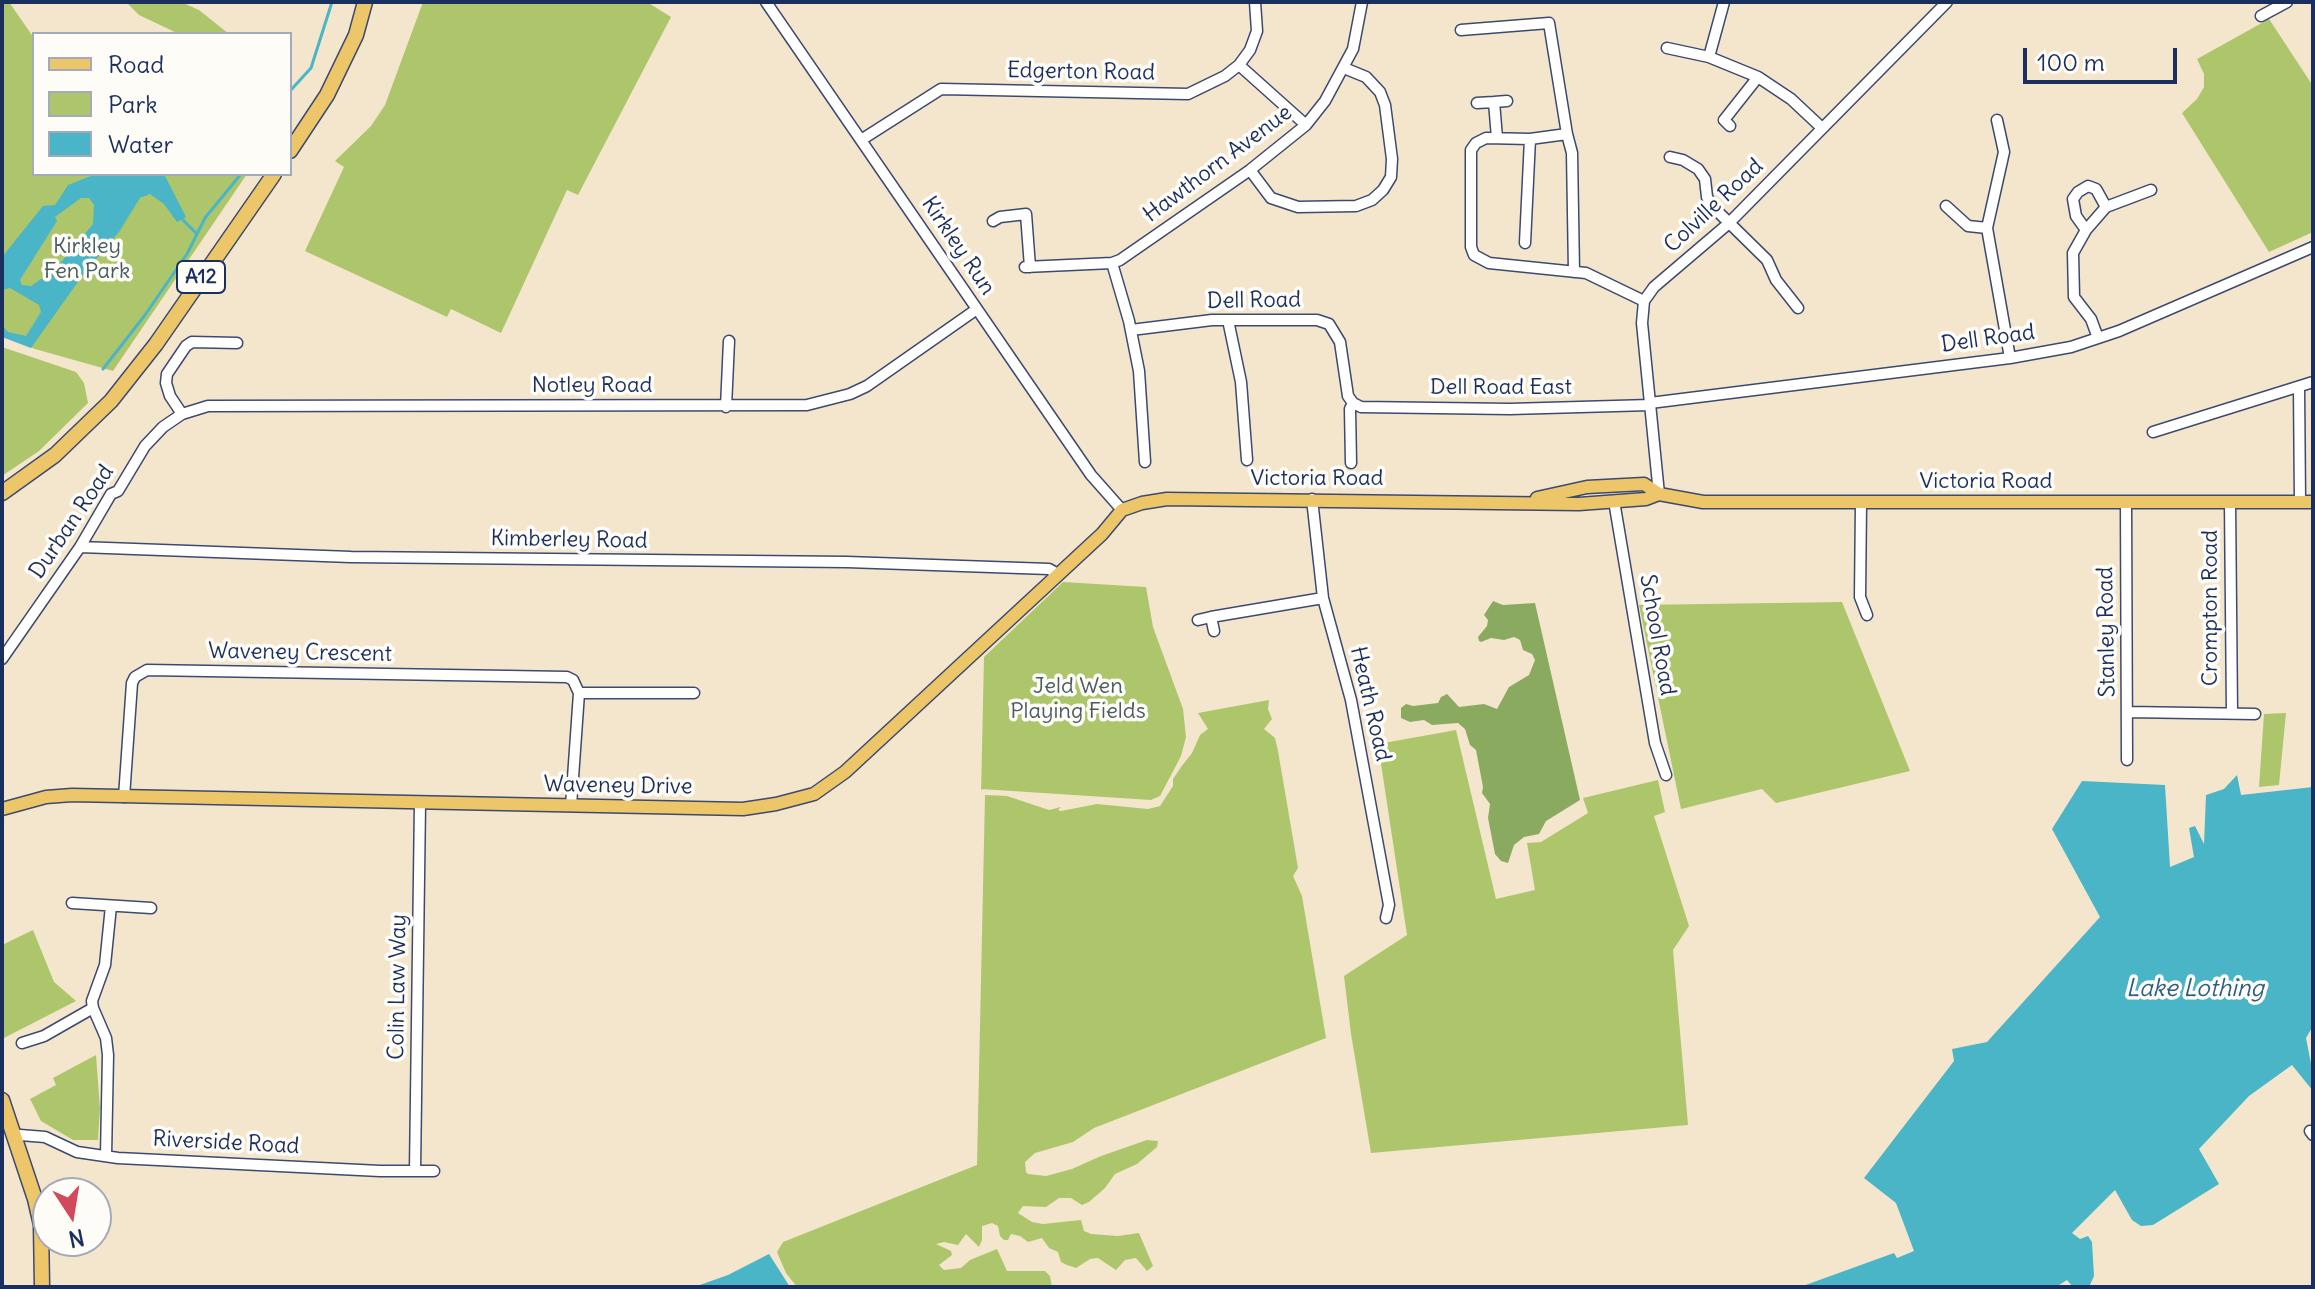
<!DOCTYPE html>
<html>
<head>
<meta charset="utf-8">
<style>
  body { margin:0 }
  #map { position:relative; width:2315px; height:1289px; overflow:hidden; background:#f4e6cd; font-family:Delius,sans-serif }
  canvas { display:block }
  .frame { position:absolute; inset:0; border:4px solid #1b2f5e; pointer-events:none }
  .legend { position:absolute; left:32px; top:32px; width:260px; height:144px; box-sizing:border-box; background:#fdfcf7; border:2px solid #a3aaba; margin:0; padding:10px 14px; list-style:none; font-size:24px; color:#1b2f5e }
  .legend li { display:flex; align-items:center; gap:16px; height:40px }
  .legend b { width:40px; border:2px solid #a3aaba }
  .north { position:absolute; left:32px; top:1177px; width:80px; height:80px; box-sizing:border-box; background:#fdfcf7; border:2px solid #a3aaba; border-radius:50%; rotate:168deg; font-size:22px; font-weight:700; line-height:32px; text-align:center; color:#1b2f5e }
  .north::after { content:''; display:block; margin:auto; width:28px; height:36px; background:#d1495b; clip-path:polygon(50% 0,100% 100%,50% 72%,0 100%) }
  .scale { position:absolute; left:2023px; top:48px; width:154px; height:36px; box-sizing:border-box; border:4px solid #1b2f5e; border-top:0; padding-left:10px; font-size:24px; line-height:28px; white-space:nowrap; color:#1b2f5e; -webkit-text-stroke:6px #fdfcf7; paint-order:stroke }
</style>
</head>
<body>
<div id="map">
<canvas width="2315" height="1289"></canvas>
<div class="frame"></div>
<ul class="legend">
<li><b style="height:10px;background:#ecc669"></b>Road</li>
<li><b style="height:22px;background:#aec66b"></b>Park</li>
<li><b style="height:22px;background:#49b5c6"></b>Water</li>
</ul>
<div class="north">N</div>
<div class="scale">100 m</div>
</div>
<script>
const ctx = document.querySelector('canvas').getContext('2d');
ctx.lineJoin = 'round';
function paint(path, color) { ctx.fillStyle = color; ctx.fill(path, 'evenodd'); }
const poly = rows => new Path2D(rows.map(r => 'M' + r).join(''));
function stroke(path, color, width, dash) { ctx.strokeStyle = color; ctx.lineWidth = width; ctx.lineCap = dash ? 'butt' : 'round'; ctx.setLineDash(dash || []); ctx.stroke(path); }
function drawText(font, color, halo, rows, align = 'center') {
  ctx.font = font + ' Delius,sans-serif'; ctx.lineWidth = 7; ctx.setLineDash([]); ctx.textBaseline = 'middle'; ctx.strokeStyle = halo; ctx.fillStyle = color; for (const [text, x, y, turn = 0] of rows) {
    ctx.save(); ctx.translate(x, y); ctx.rotate((+turn || 0) * Math.PI / 180); ctx.textAlign = isNaN(turn) ? turn : align; if (halo) ctx.strokeText(text, 0, 0); ctx.fillText(text, 0, 0); ctx.restore();
  }
}
paint(poly([
  [2,2,9,2,34,38,34,174,247,174,113,371,35,349,2,336],
  [126,2,181,2,199,10,229,34,179,34,139,15],
  [423,2,647,2,671,17,578,195,567,190,501,333,451,309,447,317,305,251,344,167,335,161,371,126,385,105],
  [2269,19,2313,86,2313,232,2269,252,2182,113,2197,99,2204,87,2204,74,2197,59],
  [2,347,76,372,84,383,88,403,39,451,2,476],
  [1063,582,1146,587,1153,627,1183,709,1186,737,1181,756,1160,796,1151,800,981,789,981,794,984,657],
  [1842,602,1910,771,1776,803,1762,789,1681,809,1639,605],
  [1269,700,1268,709,1272,719,1264,729,1275,738,1278,751,1298,868,1293,876,1302,896,1326,1038,1094,1128,1073,1142,1035,1153,1025,1162,1026,1172,1028,1174,1046,1176,1072,1169,1101,1156,1147,1140,1158,1141,1157,1147,1137,1164,1115,1174,1105,1188,1089,1202,1082,1205,1071,1198,1059,1198,1046,1207,1023,1206,1018,1213,1032,1222,1043,1224,1081,1220,1084,1231,1091,1234,1118,1236,1139,1233,1153,1266,1147,1271,1136,1258,1125,1260,1116,1270,1098,1258,1090,1259,1076,1268,1067,1265,1061,1262,1058,1252,1049,1248,1042,1238,1028,1242,1020,1236,1011,1234,1008,1240,1004,1240,1000,1236,998,1226,992,1223,982,1226,982,1240,979,1247,966,1234,958,1245,944,1242,936,1244,951,1251,952,1255,939,1265,944,1270,961,1268,970,1260,997,1249,1007,1271,1045,1271,1050,1276,1052,1287,797,1287,786,1273,777,1252,783,1242,977,1165,985,795,1007,796,1049,810,1061,807,1058,810,1061,811,1097,804,1148,809,1160,806,1173,786,1173,779,1181,767,1192,753,1200,735,1208,729,1198,713],
  [2286,713,2279,785,2259,787,2264,714],
  [1456,730,1496,899,1535,890,1527,843,1541,842,1588,813,1583,798,1658,780,1665,812,1654,816,1689,926,1673,950,1688,1125,1371,1153,1351,1034,1344,976,1407,935,1378,744],
  [33,930,54,982,76,1001,2,1039,2,945],
  [96,1055,100,1108,98,1140,73,1140,41,1121,30,1099,56,1085,53,1078]
]), '#aec66b');
paint(poly([
  [1493,601,1503,605,1535,603,1580,800,1546,821,1539,834,1524,837,1514,845,1508,863,1501,861,1495,854,1488,818,1490,804,1482,793,1483,787,1476,750,1470,745,1465,729,1458,723,1432,725,1424,720,1410,722,1401,718,1401,708,1406,704,1413,706,1438,703,1441,697,1447,694,1459,707,1484,704,1497,709,1509,687,1529,675,1535,660,1532,654,1523,650,1520,640,1514,637,1504,640,1491,638,1481,642,1479,641,1478,637,1487,626,1488,620,1484,615]
]), '#8aab5f');
paint(poly([
  [96,174,164,174,186,217,177,222,164,204,150,194,140,198,119,232,85,272,31,348,2,337,2,325,8,332,26,336,41,312,39,305,10,288,2,290,2,257,43,206,55,205,68,185],
  [81,198,89,198,94,205,93,224,48,278,41,279,31,286,22,285,20,280,57,221,55,217],
  [2237,775,2241,795,2313,787,2313,1026,2306,1038,2313,1074,2313,1091,2292,1065,2249,1096,2199,1149,2219,1184,2153,1225,2141,1226,2132,1220,2115,1190,2072,1233,2080,1239,2088,1236,2092,1242,2094,1276,2089,1287,2073,1287,2067,1280,2056,1287,1800,1287,1894,1253,1897,1258,1914,1251,1896,1203,1864,1178,1954,1061,1952,1049,1987,1042,2100,917,2052,829,2082,781,2165,785,2170,867,2194,857,2189,828,2195,826,2204,844,2206,795,2224,789],
  [769,1254,790,1287,694,1287,728,1275]
]), '#49b5c6');
stroke(poly([
  [290,91,311,68,332,2],
  [182,219,196,233],
  [103,369,145,315,187,254,205,218,241,174]
]), '#49b5c6', 3);
const minor = poly([
  [766,2,1091,475,1122,510],
  [2261,16,2287,2],
  [1461,30,1549,23,1567,134,1572,153,1574,272],
  [1667,48,1709,57,1758,77,1791,99,1822,128],
  [1709,57,1724,2],
  [1239,65,1306,125],
  [1494,102,1507,101],
  [1477,103,1494,102,1497,138],
  [1997,120,2004,152,1987,228,2010,358],
  [1730,126,1724,120,1758,77],
  [1567,134,1530,139,1486,138,1476,143,1471,150,1471,247,1474,255,1489,263,1586,273,1644,301],
  [861,140,941,89,1188,94,1225,76,1239,65,1250,50,1257,31,1255,2],
  [1670,157,1683,160,1698,169,1705,179,1707,197,1712,206,1767,260,1776,280,1798,308],
  [1250,170,1271,198,1298,207,1356,206,1372,200,1383,190,1391,177,1392,159,1385,105,1380,92,1366,77,1344,68],
  [1946,206,1968,226,1987,228],
  [993,221,1000,217,1026,214,1030,267],
  [2086,230,2076,216,2073,199,2078,192,2088,186,2096,189,2106,207],
  [1525,243,1530,139],
  [1112,263,1129,321,1139,371,1145,462],
  [1025,267,1112,263,1120,260,1250,170,1306,125,1325,101,1353,49,1362,2],
  [1228,320,1241,382,1247,460],
  [1131,330,1212,320,1317,320,1329,324,1340,342,1348,396,1353,403,1350,409,1351,463],
  [2098,338,2091,319,2074,297,2073,253,2086,230,2106,207,2151,190],
  [2299,387,2300,502],
  [1353,403,1361,407,1510,409,1650,405],
  [1650,403,2010,358,2071,347,2119,331,2313,247],
  [726,407,729,341],
  [182,414,170,396,166,383,167,374,186,346,192,342,237,343],
  [2153,432,2313,382],
  [1659,494,1642,323,1644,301,1654,287,1728,224,1947,2],
  [1312,499,1323,598,1351,700,1389,905,1386,918],
  [1614,501,1655,743,1666,775],
  [2126,502,2127,760],
  [2230,502,2232,713],
  [1861,503,1860,597,1867,615],
  [80,547,351,557,847,562,1049,569,1056,573],
  [1198,620,1211,617],
  [1214,631,1211,617,1323,598],
  [2,659,80,547,111,494,118,491,145,446,163,427,182,414,208,406,807,405,850,394,867,386,977,309],
  [579,693,694,693],
  [2128,712,2255,714],
  [124,797,132,683,135,677,147,670,567,677,573,680,579,693,571,806],
  [72,903,151,908],
  [93,1008,106,1038,108,1055,106,1156],
  [22,1043,44,1036,93,1008,92,1001,105,965,111,906],
  [2310,1131,2313,1135],
  [20,1135,45,1137,77,1152,118,1158,380,1171,434,1171],
  [415,1171,420,803]
]);
const major = poly([
  [1537,498,1587,487,1644,484,1659,494,1703,502,2313,502],
  [2,809,46,797,72,795,743,809,776,804,814,794,845,772,1102,534,1122,510,1142,503,1167,499,1579,504,1646,499,1659,494]
]);
const highway = poly([
  [290,151,327,95,356,35,365,2],
  [2,493,55,455,111,401,156,344,274,174],
  [2,1100,35,1199,41,1225,42,1287]
]);
stroke(minor, '#3c4a6f', 13);
stroke(major, '#3c4a6f', 15);
stroke(highway, '#3c4a6f', 17);
stroke(minor, '#fff', 10);
stroke(major, '#ecc669', 12);
stroke(highway, '#ecc669', 14);
for (const [x, y, w] of [
  [201,277,48]
]) { const box = new Path2D(); box.roundRect(x - w / 2, y - 16, w, 32, 6); ctx.fillStyle = '#fdfcf7'; ctx.fill(box); stroke(box, '#1b2f5e', 2); }
drawText('bold 20px', '#1b2f5e', null, [
  ["A12",201,277]
]);
drawText('22px', '#1b2f5e', '#fdfcf7', [
  ["Edgerton Road",1081,72,1],
  ["Hawthorn Avenue",1218,164,-37],
  ["Colville Road",1714,206,-43],
  ["Kirkley Run",958,246,56],
  ["Dell Road",1254,301,-1],
  ["Dell Road",1988,339,-8],
  ["Notley Road",592,386],
  ["Dell Road East",1501,388],
  ["Victoria Road",1317,479],
  ["Victoria Road",1986,482],
  ["Durban Road",72,522,-56],
  ["Kimberley Road",569,540,1],
  ["Crompton Road",2211,608,-90],
  ["Stanley Road",2107,632,-91],
  ["School Road",1657,635,80],
  ["Waveney Crescent",300,653,1],
  ["Heath Road",1370,704,77],
  ["Waveney Drive",618,786,1],
  ["Colin Law Way",398,987,-89],
  ["Riverside Road",226,1143,3]
]);
drawText('22px', '#475c62', '#fdfcf7', [
  ["Kirkley",87,247],
  ["Fen Park",87,272],
  ["Jeld Wen",1078,687],
  ["Playing Fields",1078,712]
]);
drawText('italic 24px', '#2b5e82', '#fdfcf7', [
  ["Lake Lothing",2195,989]
]);
</script>
</body>
</html>
